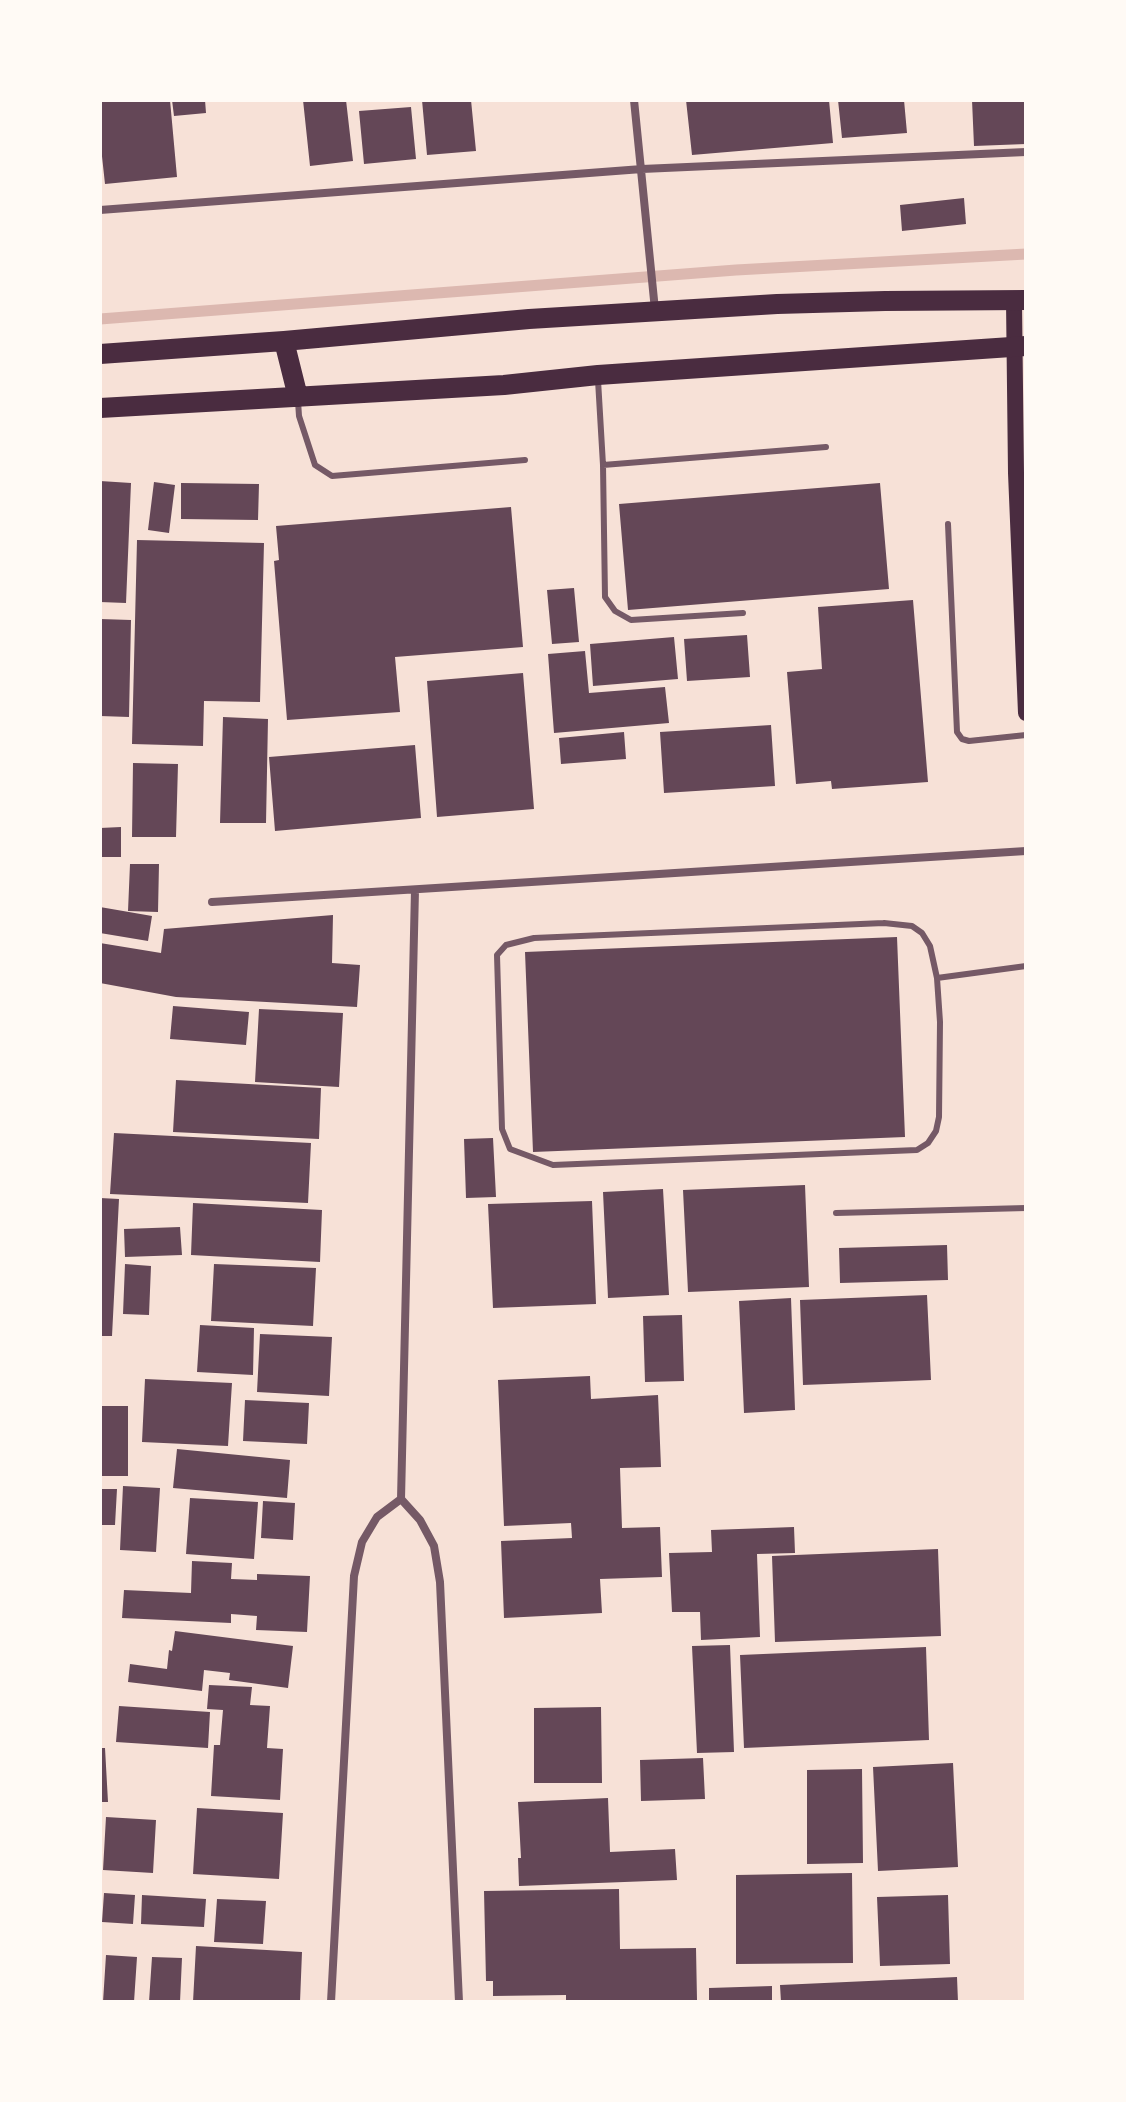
<!DOCTYPE html>
<html>
<head>
<meta charset="utf-8">
<style>
  body { margin:0 }
  #map { position:relative; width:1126px; height:2102px; overflow:hidden; background:#f7e1d7; font-family:"PT Sans",sans-serif }
  canvas { display:block }
  .frame { position:absolute; inset:0; border:102px solid #fffaf5; pointer-events:none }
</style>
</head>
<body>
<div id="map">
<canvas width="1126" height="2102"></canvas>
<div class="frame"></div>
</div>
<script>
const ctx = document.querySelector('canvas').getContext('2d');
ctx.lineJoin = 'round';
const poly = rows => new Path2D(rows.map(r => 'M' + r).join(''));
function stroke(path, color, width, dash) { ctx.strokeStyle = color; ctx.lineWidth = width; ctx.lineCap = dash ? 'butt' : 'round'; ctx.setLineDash(dash || []); ctx.stroke(path); }
function paint(path, color) { ctx.fillStyle = color; ctx.fill(path, 'evenodd'); }
stroke(poly([
  [100,319,736,270,1026,254]
]), '#dcb8b0', 11);
paint(poly([
  [100,100,170,100,177,177,105,184,100,138],
  [172,100,205,100,206,113,174,116],
  [303,100,346,100,353,161,310,166],
  [422,100,471,100,476,151,427,155],
  [686,100,829,100,833,143,692,155],
  [838,100,904,100,907,133,842,138],
  [972,100,1026,100,1026,144,974,146],
  [411,107,416,159,364,164,359,111],
  [964,198,966,224,902,231,900,205],
  [100,481,131,483,126,603,100,602],
  [154,482,175,485,169,533,148,530],
  [181,483,259,484,258,520,181,519],
  [880,483,889,589,628,610,619,504],
  [511,507,523,647,395,657,400,712,287,720,274,561,279,560,276,526],
  [137,540,264,543,260,702,204,701,203,746,132,744],
  [574,588,579,642,552,644,547,590],
  [913,600,928,782,832,789,831,781,796,784,787,672,822,669,818,607],
  [100,619,131,620,129,717,100,716],
  [747,635,750,677,687,681,684,639],
  [674,637,678,679,593,686,590,644],
  [585,651,589,693,665,687,669,723,554,733,548,654],
  [523,673,534,809,437,817,427,681],
  [223,717,268,719,266,823,220,823],
  [771,725,775,786,664,793,660,732],
  [624,732,626,759,561,764,559,738],
  [415,745,421,818,275,831,269,757],
  [133,763,178,764,176,837,132,837],
  [121,827,121,857,100,857,100,828],
  [130,864,159,864,158,912,128,911],
  [100,907,152,916,148,941,100,933],
  [333,915,332,963,360,965,357,1007,176,997,100,983,100,943,161,953,164,929],
  [897,937,905,1137,533,1152,525,952],
  [173,1006,249,1012,246,1045,170,1039],
  [259,1009,343,1013,339,1087,255,1082],
  [176,1080,321,1088,319,1139,173,1132],
  [114,1133,311,1143,308,1203,110,1194],
  [493,1138,496,1197,466,1198,464,1139],
  [805,1185,809,1287,688,1292,683,1190],
  [663,1189,669,1295,608,1298,603,1192],
  [100,1198,119,1199,112,1336,100,1336],
  [592,1201,596,1304,493,1308,488,1204],
  [193,1203,322,1210,320,1262,191,1255],
  [180,1227,182,1255,125,1257,124,1229],
  [947,1245,948,1280,840,1283,839,1248],
  [125,1264,151,1266,149,1315,123,1314],
  [214,1264,316,1268,313,1326,211,1321],
  [927,1295,931,1380,803,1385,800,1300],
  [791,1298,795,1410,744,1413,739,1301],
  [682,1315,684,1381,645,1382,643,1316],
  [200,1325,254,1328,253,1375,197,1372],
  [260,1334,332,1337,329,1396,257,1392],
  [590,1376,591,1399,658,1395,661,1467,620,1468,622,1528,660,1527,662,1577,600,1579,602,1613,504,1618,501,1541,572,1538,571,1523,504,1526,498,1380],
  [145,1379,232,1383,228,1446,142,1442],
  [245,1400,309,1403,307,1444,243,1441],
  [100,1406,128,1406,128,1476,100,1476],
  [177,1449,290,1460,287,1498,173,1488],
  [123,1486,160,1488,156,1552,120,1550],
  [100,1489,117,1489,115,1525,100,1525],
  [190,1498,258,1502,254,1559,186,1554],
  [263,1501,295,1503,293,1540,261,1538],
  [794,1527,795,1553,757,1554,760,1637,701,1640,700,1612,672,1612,669,1553,712,1552,711,1530],
  [938,1549,941,1636,775,1642,772,1556],
  [192,1561,232,1563,231,1579,257,1580,257,1574,310,1576,307,1632,256,1630,257,1616,231,1614,231,1623,122,1618,124,1590,191,1593],
  [175,1631,293,1646,288,1688,229,1680,230,1673,204,1670,202,1691,128,1682,130,1664,167,1669,169,1650,172,1651],
  [730,1645,734,1752,697,1753,692,1646],
  [926,1647,929,1740,744,1748,740,1655],
  [209,1685,252,1687,250,1705,270,1706,267,1748,283,1749,280,1800,211,1796,214,1745,220,1745,223,1710,207,1709],
  [119,1706,210,1712,208,1748,116,1742],
  [601,1707,602,1783,534,1783,534,1708],
  [100,1748,105,1748,108,1802,100,1802],
  [703,1758,705,1799,641,1801,640,1760],
  [953,1763,958,1867,878,1871,873,1767],
  [862,1769,863,1863,807,1864,807,1770],
  [608,1798,610,1852,675,1849,677,1880,519,1886,518,1858,521,1858,518,1802],
  [197,1808,283,1813,279,1879,193,1874],
  [106,1817,156,1820,153,1873,103,1870],
  [852,1873,853,1963,736,1964,736,1875],
  [619,1889,620,1949,696,1948,697,2000,566,2002,566,1995,493,1996,493,1981,486,1981,484,1891],
  [104,1893,135,1895,133,1924,102,1922],
  [142,1895,206,1899,204,1927,141,1924],
  [948,1895,950,1964,880,1966,877,1897],
  [217,1899,266,1901,263,1944,214,1942],
  [196,1946,302,1952,300,2002,193,2002],
  [106,1955,137,1957,134,2002,103,2002],
  [152,1957,182,1958,180,2002,149,2002],
  [957,1977,958,2002,781,2002,780,1985],
  [772,1986,772,2002,709,2002,709,1988]
]), '#644757');
stroke(poly([
  [598,380,603,465,605,597,615,611,631,620,743,613],
  [298,401,299,416,315,465,332,476,525,460],
  [603,465,826,447],
  [948,524,957,732,962,739,969,741,1026,735],
  [884,923,912,926,922,933,930,946,937,978,940,1022,939,1117,936,1131,928,1143,917,1150,553,1165,510,1149,502,1129,497,955,506,945,534,938,884,923],
  [937,978,1026,966],
  [836,1213,1026,1208]
]), '#755966', 6);
stroke(poly([
  [634,100,655,310],
  [100,210,642,169,1026,152],
  [212,902,1026,851],
  [401,1499,420,1520,434,1546,440,1582,459,2002],
  [331,2002,354,1576,362,1542,377,1517,401,1499,415,890]
]), '#755966', 8);
stroke(poly([
  [1014,301,1016,473,1026,713]
]), '#4a2c40', 16);
stroke(poly([
  [284,341,298,397],
  [100,354,284,341,529,319,777,304,885,301,1026,300],
  [100,408,504,385,598,375,1026,346]
]), '#4a2c40', 20);
</script>
</body>
</html>
